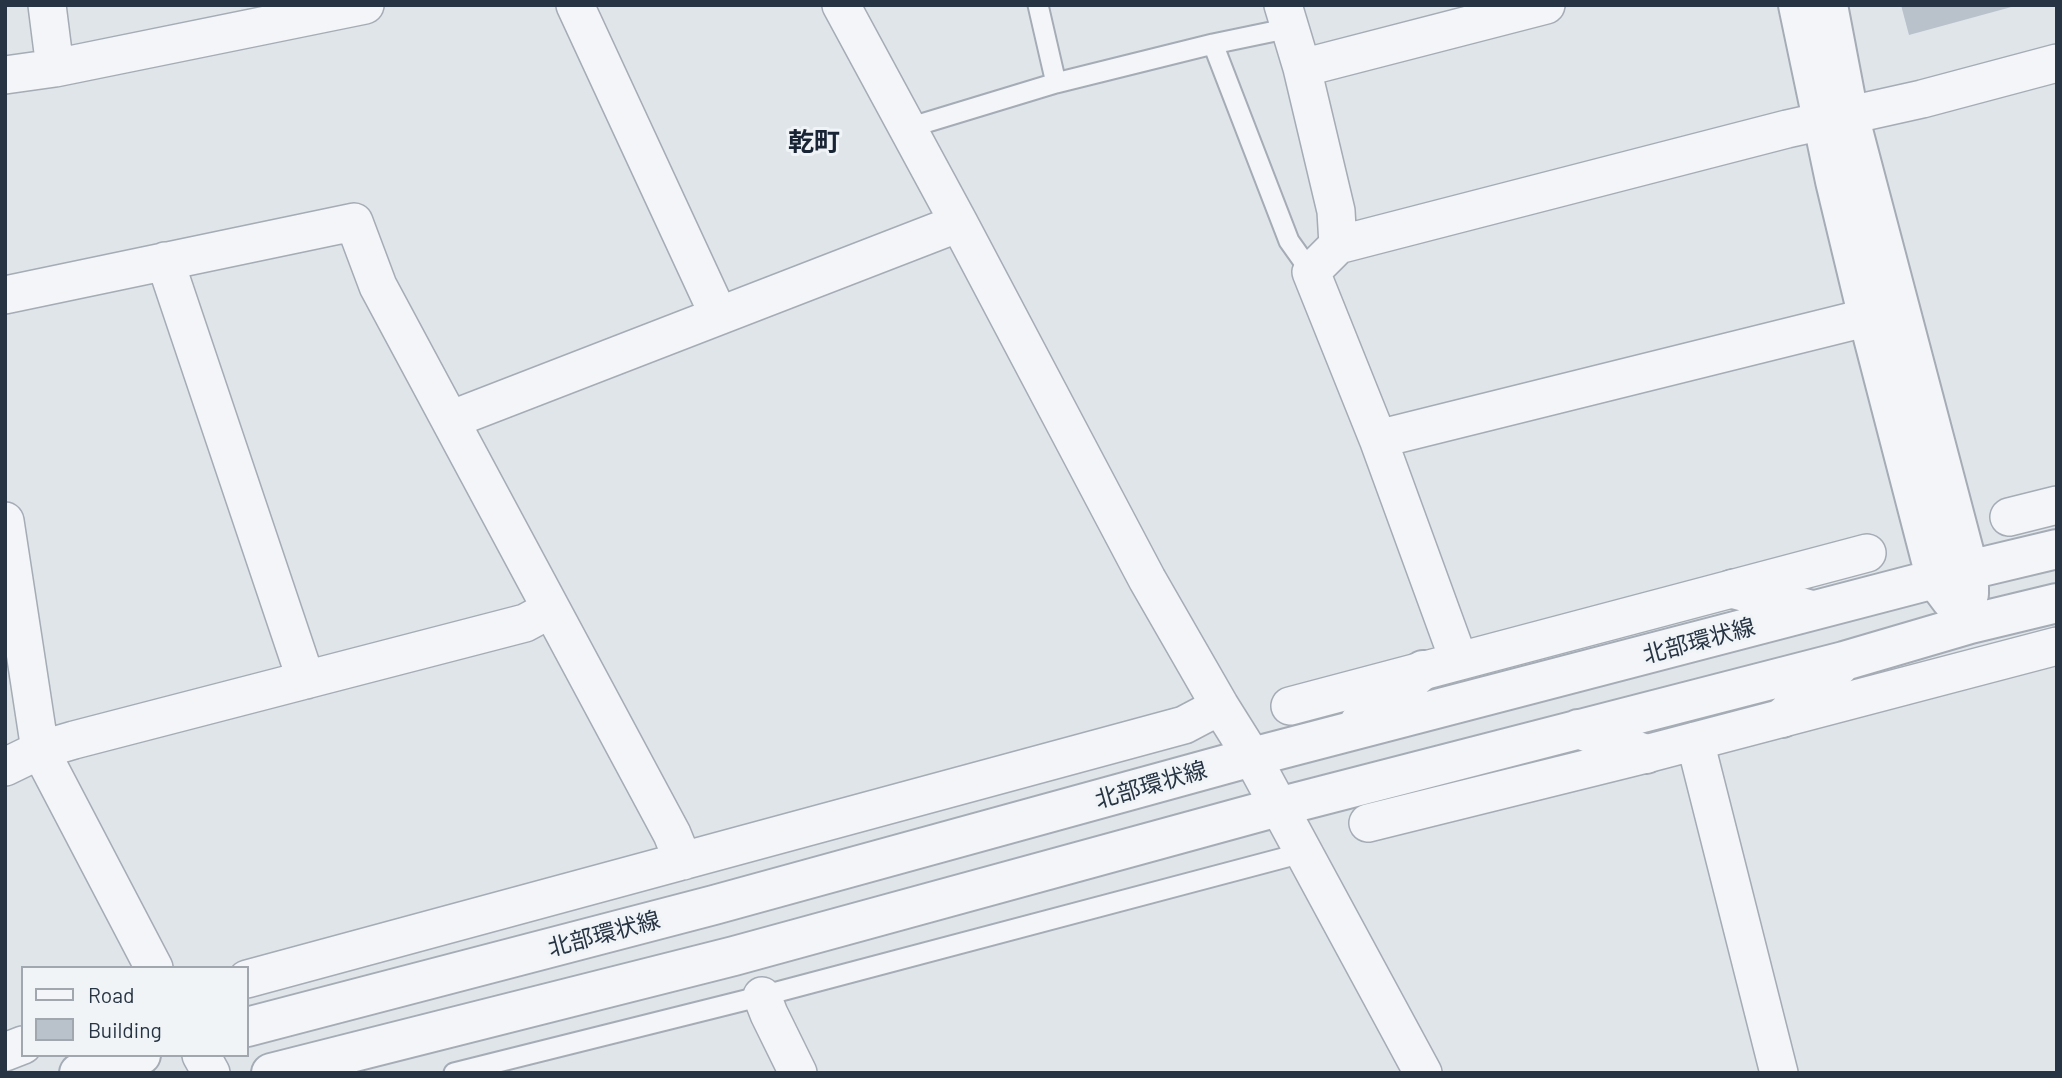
<!DOCTYPE html>
<html>
<head>
<meta charset="utf-8">
<style>
  body { margin:0 }
  #map { position:relative; width:2062px; height:1078px; overflow:hidden; background:#e0e5ea; font-family:Barlow,sans-serif }
  canvas { display:block }
  .frame { position:absolute; inset:0; border:7px solid #273443; pointer-events:none }
  .legend { position:absolute; left:21px; top:966px; width:228px; height:91px; box-sizing:border-box; background:#f0f4f7; border:2px solid #a0a7af; margin:0; padding:9px 12px; list-style:none; font-size:21px; color:#273443 }
  .legend li { display:flex; align-items:center; gap:14px; height:35px }
  .legend b { width:35px; border:2px solid #a0a7af }
</style>
</head>
<body>
<div id="map">
<canvas width="2062" height="1078"></canvas>
<div class="frame"></div>
<ul class="legend">
<li><b style="height:9px;background:#f3f5f8"></b>Road</li>
<li><b style="height:19px;background:#b9c1cb"></b>Building</li>
</ul>
</div>
<script>
const ctx = document.querySelector('canvas').getContext('2d');
ctx.lineJoin = 'round';
function paint(path, color) { ctx.fillStyle = color; ctx.fill(path, 'evenodd'); }
const poly = rows => new Path2D(rows.map(r => 'M' + r).join(''));
function stroke(path, color, width, dash) { ctx.strokeStyle = color; ctx.lineWidth = width; ctx.lineCap = dash ? 'butt' : 'round'; ctx.setLineDash(dash || []); ctx.stroke(path); }
function drawText(font, color, halo, rows, align = 'center') {
  ctx.font = font + ' Barlow,"Noto Sans JP",sans-serif'; ctx.lineWidth = 6; ctx.setLineDash([]); ctx.textBaseline = 'middle'; ctx.strokeStyle = halo; ctx.fillStyle = color; for (const [text, x, y, turn = 0] of rows) {
    ctx.save(); ctx.translate(x, y); ctx.rotate((+turn || 0) * Math.PI / 180); ctx.textAlign = isNaN(turn) ? turn : align; if (halo) ctx.strokeText(text, 0, 0); ctx.fillText(text, 0, 0); ctx.restore();
  }
}
paint(poly([
  [1901,5,2015,5,2015,6,1909,35]
]), '#b9c1cb');
const service = poly([
  [1038,5,1056,83],
  [1213,44,1289,241,1311,272],
  [908,128,1056,83,1213,44,1290,28],
  [454,1073,762,996,1302,853]
]);
const minor = poly([
  [47,5,55,68],
  [575,5,719,316],
  [841,5,959,223,1147,579,1220,706,1252,757,1423,1073],
  [1283,5,1302,68,1336,211,1338,245],
  [1302,68,1546,5],
  [5,75,55,68,365,5],
  [165,261,306,680],
  [5,295,354,222,378,286,672,834,683,861],
  [450,420,959,223],
  [1378,439,1897,310],
  [2009,517,2057,505],
  [5,521,40,750,154,968],
  [1459,661,1378,439,1311,272,1338,245,1787,129,1922,99,2057,63],
  [1290,706,1867,553],
  [1695,741,1779,1073],
  [5,767,40,750,74,740,525,623,551,609],
  [1368,823,1646,754,2057,646],
  [247,979,1184,725,1220,706],
  [762,996,769,1014,798,1073],
  [5,1052,23,1045],
  [201,1055,211,1073]
]);
const tertiary = poly([
  [1798,5,1835,181,1868,318,1936,580,1951,600],
  [1828,5,1849,115,1969,570,1969,594],
  [1733,589,1812,610],
  [1782,718,1840,665],
  [1359,723,1423,670],
  [1578,729,1646,754],
  [247,1027,714,905,1252,757,1969,570,2057,549],
  [79,1073,141,1055],
  [271,1073,734,956,1278,807,1844,661,1970,624,2057,603]
]);
stroke(service, '#a5acb5', 23);
stroke(minor, '#a5acb5', 40);
stroke(tertiary, '#a5acb5', 42);
stroke(service, '#f3f5f8', 19);
stroke(minor, '#f3f5f8', 37);
stroke(tertiary, '#f3f5f8', 38);
drawText('23px', '#273443', '#f0f4f7', [
  ["北部環状線",1699,641,-15],
  ["北部環状線",1151,785,-16],
  ["北部環状線",604,934,-15]
]);
drawText('bold 26px', '#192534', '#f0f4f7', [
  ["乾町",814,142]
]);
</script>
</body>
</html>
